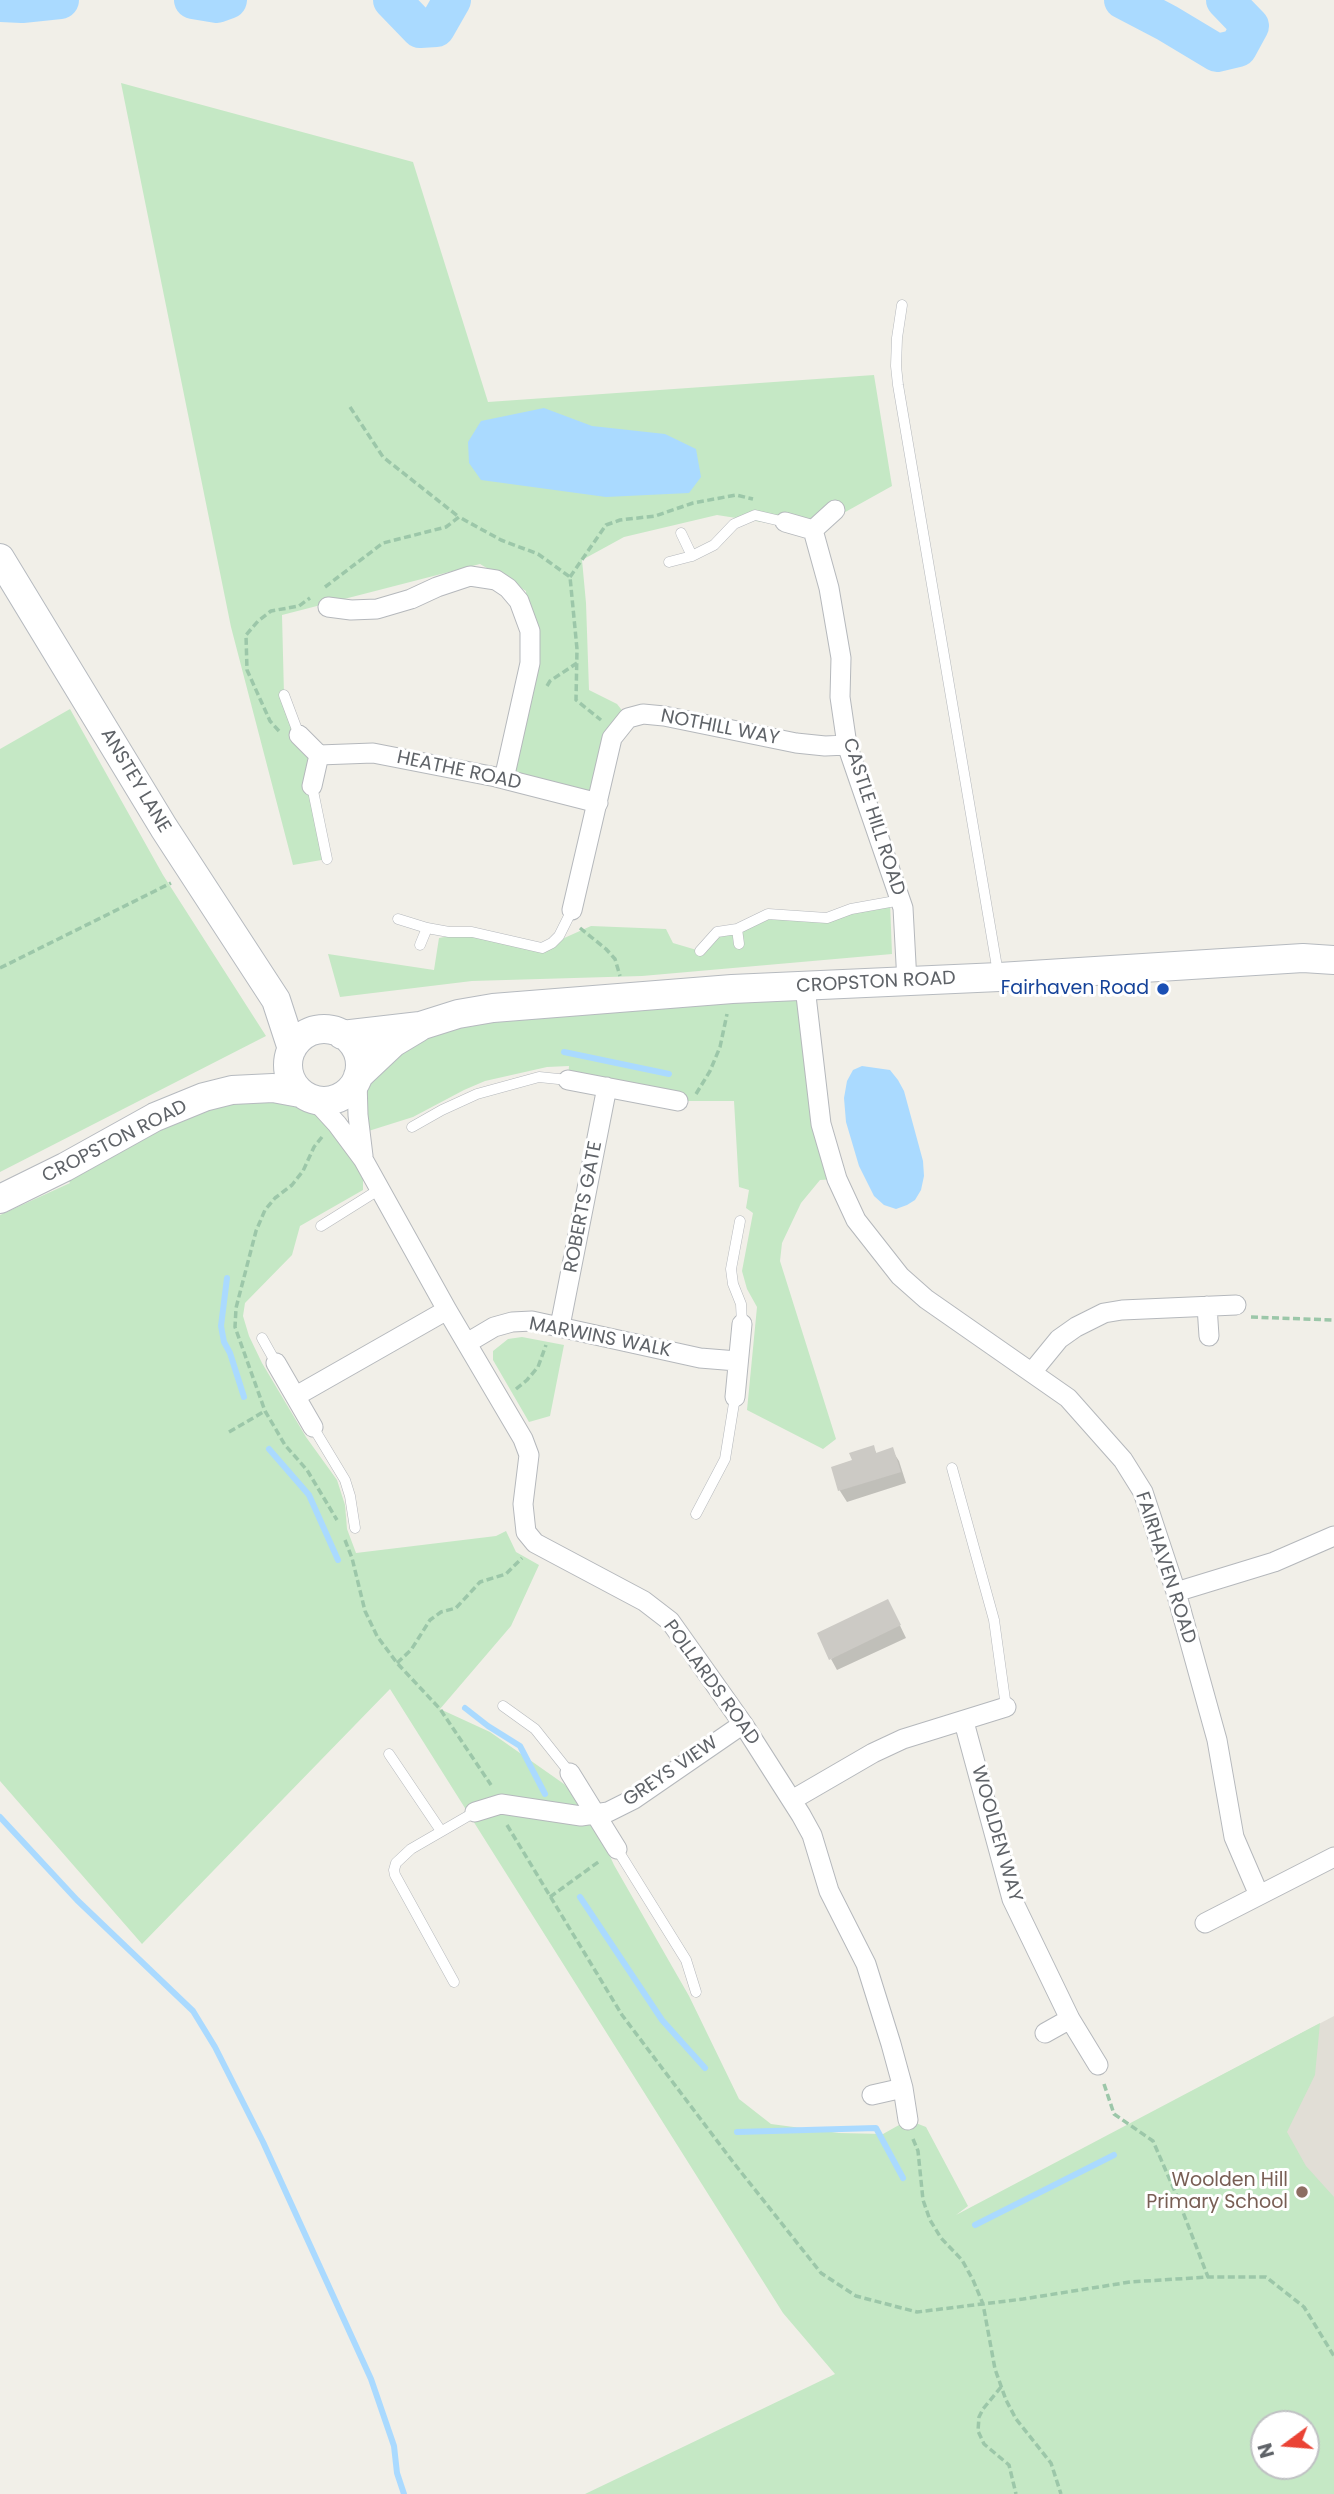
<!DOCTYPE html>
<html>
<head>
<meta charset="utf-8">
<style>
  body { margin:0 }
  #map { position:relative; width:1334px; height:2494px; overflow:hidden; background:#f1efe8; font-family:Poppins,sans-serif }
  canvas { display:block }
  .north { position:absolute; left:1250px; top:2410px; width:70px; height:70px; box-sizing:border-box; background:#fff; border:2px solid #bfc1c3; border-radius:50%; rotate:254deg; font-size:19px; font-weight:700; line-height:28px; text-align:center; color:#5f6368 }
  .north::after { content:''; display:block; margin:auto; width:24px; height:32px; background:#ea4335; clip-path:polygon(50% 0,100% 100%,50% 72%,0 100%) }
</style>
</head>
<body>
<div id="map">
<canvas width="1334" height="2494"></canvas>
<div class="north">N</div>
</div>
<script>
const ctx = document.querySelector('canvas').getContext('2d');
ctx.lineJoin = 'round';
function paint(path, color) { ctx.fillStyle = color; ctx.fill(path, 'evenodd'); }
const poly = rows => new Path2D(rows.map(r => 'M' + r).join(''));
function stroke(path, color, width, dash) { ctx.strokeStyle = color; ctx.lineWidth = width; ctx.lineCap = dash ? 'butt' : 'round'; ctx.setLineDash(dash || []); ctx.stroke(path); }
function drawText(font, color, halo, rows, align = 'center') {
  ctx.font = font + ' Poppins,sans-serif'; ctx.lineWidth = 6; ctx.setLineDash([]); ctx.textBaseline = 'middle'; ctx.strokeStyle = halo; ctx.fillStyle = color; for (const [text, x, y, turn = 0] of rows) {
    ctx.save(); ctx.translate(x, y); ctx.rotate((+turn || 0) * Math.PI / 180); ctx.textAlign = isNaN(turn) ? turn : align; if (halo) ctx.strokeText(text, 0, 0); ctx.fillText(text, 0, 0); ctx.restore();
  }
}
paint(poly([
  [1334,2016,1334,2301,1207,2083]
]), '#e1ded6');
paint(poly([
  [121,83,413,162,488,402,874,375,892,486,813,530,717,515,624,537,582,560,586,603,589,690,617,704,628,718,592,802,512,775,526,683,526,591,480,564,282,615,284,695,299,735,319,755,312,786,327,859,293,865,231,627],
  [70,709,163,875,266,1036,0,1172,0,749],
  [890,902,892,954,642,976,472,981,340,997,328,954,434,970,439,938,472,932,542,948,591,926,666,929,673,943,700,951,717,932,768,914,827,918],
  [805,987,837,1179,820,1180,801,1203,782,1243,780,1261,836,1439,823,1449,747,1410,757,1307,747,1289,742,1271,753,1213,746,1208,749,1190,739,1187,734,1101,678,1101,568,1080,569,1066,547,1067,485,1081,464,1090,413,1117,359,1134,358,1076,420,1026],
  [300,1093,363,1159,363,1190,300,1226,292,1255,245,1303,243,1316,249,1336,262,1363,306,1437,337,1480,345,1505,347,1529,356,1553,496,1536,506,1531,516,1552,539,1565,511,1626,440,1709,490,1732,564,1784,589,1811,614,1865,689,1996,739,2099,771,2124,839,2133,883,2134,908,2120,926,2127,968,2206,956,2215,1320,2023,1315,2075,1287,2132,1306,2166,1334,2197,1334,2494,585,2494,835,2374,783,2313,390,1689,142,1944,0,1781,0,1215,70,1183,64,1172,155,1117],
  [1264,2424,1306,2424,1306,2466,1264,2466],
  [522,1337,564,1345,550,1416,529,1422,493,1360,493,1351,508,1339]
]), '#c5e8c5');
paint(poly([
  [544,408,592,426,665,434,696,449,701,477,689,493,606,497,481,480,469,463,468,442,481,421],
  [862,1066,890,1070,898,1080,904,1091,923,1161,924,1176,921,1190,915,1200,907,1205,896,1209,884,1205,874,1196,859,1166,846,1122,844,1098,847,1081,853,1070]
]), '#aadaff');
paint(poly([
  [873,1447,877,1454,892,1450,899,1461,906,1483,847,1502,840,1491,833,1468,854,1461],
  [894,1613,906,1638,837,1670,831,1659]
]), '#0003');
stroke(poly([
  [564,1052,669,1074],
  [227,1278,221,1326,224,1342,230,1353,244,1397],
  [269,1449,309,1495,338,1560],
  [465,1708,488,1726,520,1746,545,1794],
  [0,1817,77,1900,193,2011,215,2047,263,2142,371,2379,394,2446,397,2473,404,2494],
  [580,1897,662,2020,705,2068],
  [737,2132,876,2128,903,2178],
  [975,2225,1114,2155]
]), '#aadaff', 6);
stroke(poly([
  [193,0,217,4,228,0],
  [392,0,420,29,436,28,452,0],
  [1123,0,1167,23,1217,53,1238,48,1250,26,1225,0],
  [0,3,22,4,60,0]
]), '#aadaff', 38);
paint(poly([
  [874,1445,876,1453,893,1447,901,1472,838,1491,831,1467,852,1460,849,1453],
  [888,1599,901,1625,829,1660,817,1633]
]), '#cccac5');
const lane = poly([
  [902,305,897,338,896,366,898,385,998,973],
  [681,533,692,556],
  [669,562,692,556,714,545,734,524,755,515,785,522],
  [284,695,299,735],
  [312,786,327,859],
  [398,919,427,928,449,932,472,932,542,948,552,943,559,936,572,910],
  [737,929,739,944],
  [420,945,427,928],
  [700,951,717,932,737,929,768,914,827,918,851,909,901,900],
  [412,1127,442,1110,477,1094,539,1077,568,1080],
  [740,1221,731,1269,733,1284,741,1304,742,1324],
  [321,1226,380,1189],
  [262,1338,276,1363],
  [313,1427,345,1480,350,1496,355,1528],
  [952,1468,994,1620,1006,1707],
  [696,1514,725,1459,735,1397],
  [503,1706,535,1729,570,1773],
  [389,1754,441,1831],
  [617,1849,686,1960,696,1992],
  [454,1982,395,1875,394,1870,396,1863,411,1849,475,1812]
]);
const street = poly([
  [785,522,813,530,835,510],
  [813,530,829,588,841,658,840,697,847,745,903,908,907,982],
  [328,607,351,610,377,609,411,599,437,587,470,576,496,580,508,588,519,601,530,631,530,663,504,779],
  [299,735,319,755,312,786],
  [319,755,373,753,496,777,598,803],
  [572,910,612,738,628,718,643,714,664,716,796,743,825,746,847,745],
  [805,987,821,1124,837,1179,856,1220,900,1276,926,1299,1068,1398,1123,1460,1143,1492,1176,1592,1217,1740,1234,1837,1259,1895],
  [357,1080,358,1115,363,1156],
  [568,1080,678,1101],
  [315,1100,337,1124,363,1159,447,1310,523,1439,529,1455,523,1504,526,1532,535,1543,644,1601,670,1621,743,1724,801,1815,812,1835,829,1891,866,1964,891,2044,903,2088,908,2120],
  [1207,1306,1209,1336],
  [560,1326,607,1087],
  [467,1343,494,1327,512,1322,532,1321,700,1358,737,1361],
  [276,1363,313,1427],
  [1032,1372,1059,1339,1076,1327,1104,1313,1122,1310,1236,1305],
  [296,1396,447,1310],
  [735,1397,742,1324],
  [1176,1592,1274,1562,1334,1536],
  [964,1722,1012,1899,1070,2019,1098,2065],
  [570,1773,617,1849],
  [792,1800,873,1753,903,1739,1006,1707],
  [475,1812,501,1804,581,1816,608,1812,634,1799,743,1724],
  [1205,1923,1334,1857],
  [1045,2033,1070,2019],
  [872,2095,903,2088]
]);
const secondary = poly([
  [0,558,164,828,276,1000,292,1049],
  '288 1065a36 36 0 1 1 72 0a36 36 0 1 1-72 0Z',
  [342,1035,420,1026,458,1014,493,1008,732,989,999,977,1303,958,1334,960],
  [358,1076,393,1043,418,1028],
  [0,1199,65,1167,155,1117,204,1097,232,1090,273,1088,300,1093]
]);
stroke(lane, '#b5b8bc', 11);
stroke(street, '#b5b8bc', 21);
stroke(secondary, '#b6babf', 30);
stroke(poly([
  [350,407,383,457,459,517],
  [570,577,606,525,620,520,655,516,693,503,736,495,753,499],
  [325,587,383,543,446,527,459,517,501,540,538,554,570,577,577,649,576,700,601,720],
  [547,686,550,681,577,663],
  [279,731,270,721,247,670,246,635,258,621,271,611,299,606,310,598],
  [580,928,606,949,615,959,620,976],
  [0,968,171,883],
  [696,1094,710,1071,720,1047,727,1014],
  [322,1137,314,1147,303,1171,292,1185,275,1198,265,1210,256,1231,236,1308,235,1327,265,1411,285,1445,307,1470,337,1520],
  [1251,1317,1334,1320],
  [516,1389,527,1380,538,1367,546,1345],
  [229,1432,265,1411],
  [345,1540,352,1558,365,1611,377,1636,397,1663,440,1709,491,1785],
  [397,1663,411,1650,430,1620,441,1612,456,1608,480,1582,506,1574,522,1558],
  [507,1825,622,2015,733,2162,821,2273,856,2296,917,2312,1023,2299,1130,2282,1208,2277,1266,2277,1304,2307,1334,2356],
  [550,1897,601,1860],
  [1104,2084,1114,2114,1153,2141,1176,2194,1208,2277],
  [913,2139,918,2151,923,2200,930,2220,941,2238,962,2260,973,2280,983,2304,995,2369,1006,2400,1016,2419,1051,2463,1061,2494],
  [1001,2387,983,2409,979,2417,978,2431,984,2444,1009,2465,1016,2494]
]), '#9cc7a9', 3.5, [7, 3.5]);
stroke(lane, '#fff', 10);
stroke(street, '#fff', 19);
stroke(secondary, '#fff', 28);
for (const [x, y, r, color] of [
  [1163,989,7,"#1a4fb4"],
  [1302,2192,7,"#8d6e63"]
]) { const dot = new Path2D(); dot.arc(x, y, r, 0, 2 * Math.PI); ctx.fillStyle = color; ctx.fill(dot); stroke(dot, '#fff', 2.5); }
drawText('19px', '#5f6368', '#fff', [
  ["NOTHILL WAY",720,728,11],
  ["HEATHE ROAD",459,771,12],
  ["ANSTEY LANE",135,781,59],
  ["CASTLE HILL ROAD",873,817,72],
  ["CROPSTON ROAD",876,983,-3],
  ["CROPSTON ROAD",115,1142,-27],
  ["ROBERTS GATE",584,1207,-79],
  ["MARWINS WALK",600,1338,11],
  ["FAIRHAVEN ROAD",1165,1568,72],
  ["POLLARDS ROAD",711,1683,54],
  ["GREYS VIEW",671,1772,-34],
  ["WOOLDEN WAY",996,1834,74]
]);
drawText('19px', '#164399', '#fff', [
  ["Fairhaven Road",1149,989]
], 'right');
drawText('19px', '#785e54', '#fff', [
  ["Woolden Hill",1288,2181],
  ["Primary School",1288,2203]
], 'right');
</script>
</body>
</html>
